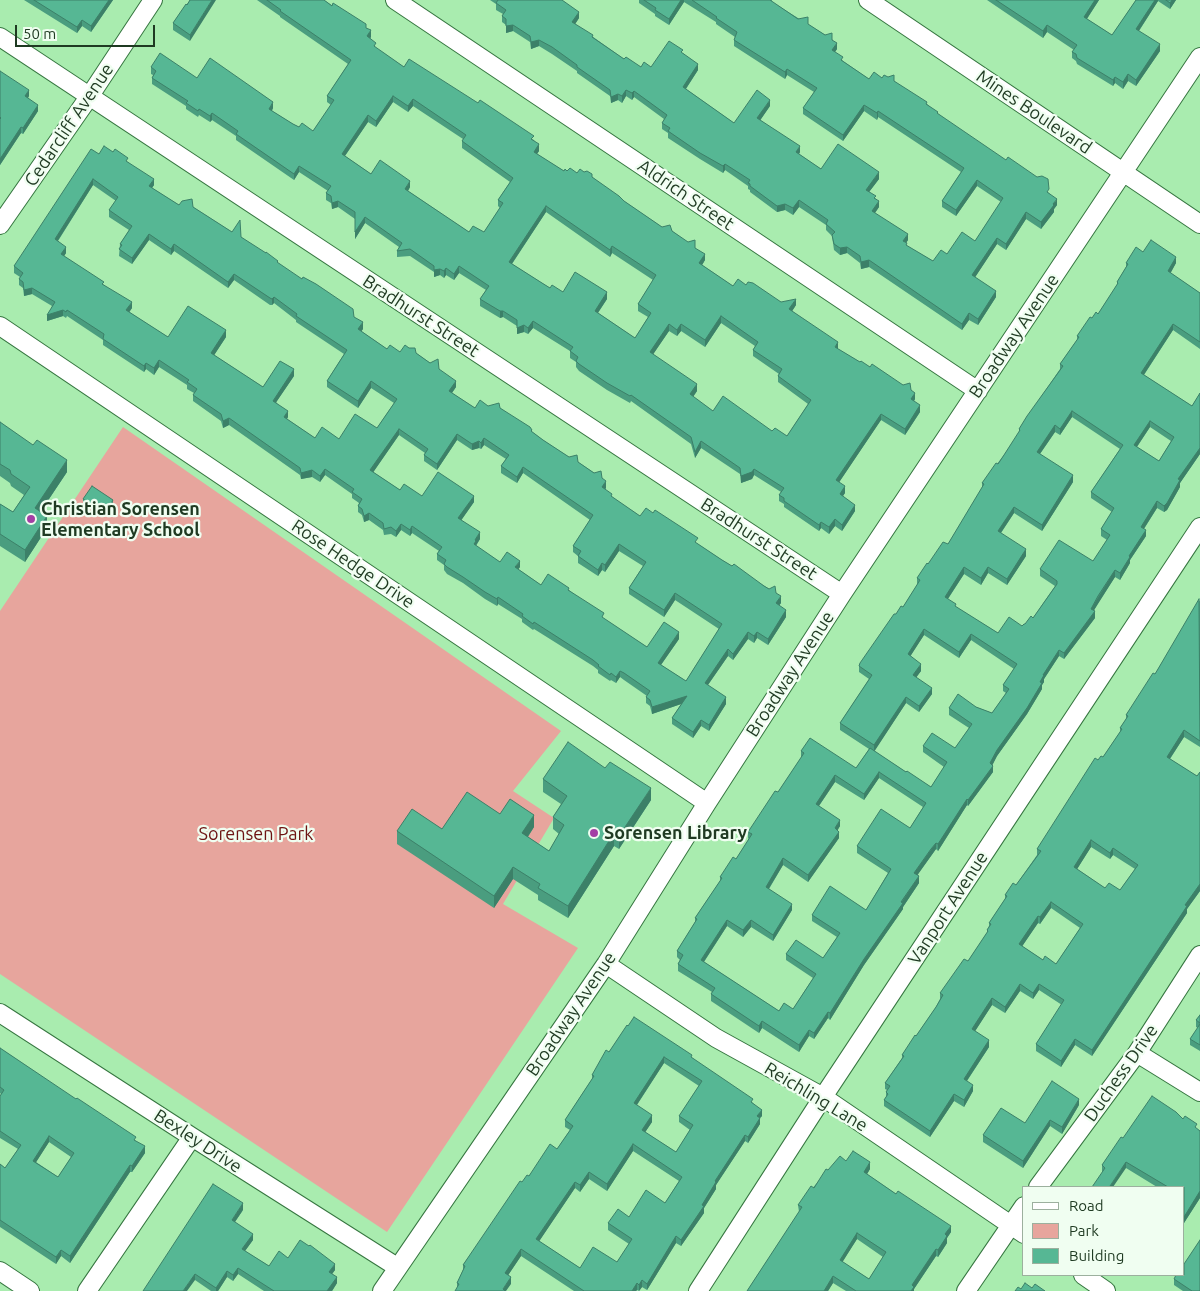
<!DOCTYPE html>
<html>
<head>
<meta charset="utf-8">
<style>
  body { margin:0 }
  #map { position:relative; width:1200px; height:1291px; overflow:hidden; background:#a9ecaf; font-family:Ubuntu,sans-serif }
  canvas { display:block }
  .legend { position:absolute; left:1022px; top:1186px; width:162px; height:90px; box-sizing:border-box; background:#f0fef1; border:1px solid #9cb09e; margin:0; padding:6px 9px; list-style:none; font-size:15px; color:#1f3a22 }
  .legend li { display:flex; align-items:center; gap:10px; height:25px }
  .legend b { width:25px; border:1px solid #9cb09e }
  .scale { position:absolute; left:15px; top:25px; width:140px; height:22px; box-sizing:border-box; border:2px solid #1f3a22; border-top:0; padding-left:6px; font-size:15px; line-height:18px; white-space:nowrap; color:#1f3a22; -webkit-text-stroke:4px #f0fef1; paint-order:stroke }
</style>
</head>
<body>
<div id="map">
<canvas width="1200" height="1291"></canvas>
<ul class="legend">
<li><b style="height:6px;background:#fff"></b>Road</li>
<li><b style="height:14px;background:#e7a59d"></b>Park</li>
<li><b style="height:14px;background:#56b794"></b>Building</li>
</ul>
<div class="scale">50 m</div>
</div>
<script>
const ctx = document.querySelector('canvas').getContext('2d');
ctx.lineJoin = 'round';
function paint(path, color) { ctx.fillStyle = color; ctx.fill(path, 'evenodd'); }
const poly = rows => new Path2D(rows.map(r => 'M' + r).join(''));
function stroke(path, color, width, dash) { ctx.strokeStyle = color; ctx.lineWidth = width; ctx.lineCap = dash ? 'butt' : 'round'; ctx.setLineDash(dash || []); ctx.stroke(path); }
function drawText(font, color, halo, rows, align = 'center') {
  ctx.font = font + ' Ubuntu,sans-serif'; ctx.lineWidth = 4.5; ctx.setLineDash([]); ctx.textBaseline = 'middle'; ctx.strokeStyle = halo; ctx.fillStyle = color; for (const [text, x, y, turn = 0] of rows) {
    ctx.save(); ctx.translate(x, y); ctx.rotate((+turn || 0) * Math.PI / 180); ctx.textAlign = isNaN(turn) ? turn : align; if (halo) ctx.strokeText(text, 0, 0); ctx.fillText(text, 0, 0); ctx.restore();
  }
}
paint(poly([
  [123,427,561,731,513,791,554,818,503,904,578,948,387,1232,0,974,0,611]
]), '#e7a59d');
const minor = poly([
  [395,0,978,391],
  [868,0,1200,224],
  [0,37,842,594],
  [0,225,89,97,153,0],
  [0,326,707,803],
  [606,964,716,1038,823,1097,1024,1234],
  [0,1013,192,1137,397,1267],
  [1137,1053,1200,1092],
  [1038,1187,1137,1053,1200,955],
  [0,1271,30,1291],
  [1083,1275,1106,1291],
  [87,1291,192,1137],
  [382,1291,606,964,707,803,842,594,1200,57],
  [698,1291,823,1097,1200,527],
  [966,1291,1024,1206]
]);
stroke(minor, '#367640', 20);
stroke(minor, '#fff', 18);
paint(poly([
  [24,0,113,0,91,32,82,26,77,33],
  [190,0,190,41,173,30,173,23],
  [257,0,324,0,366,28,371,37,370,38,376,48,404,67,534,140,539,151,537,154,564,171,577,173,592,177,624,201,662,227,672,231,695,248,705,260,702,265,733,286,746,285,781,302,796,305,792,311,838,349,860,362,870,367,911,390,915,399,914,401,920,412,905,435,881,420,839,482,845,493,842,496,855,511,842,531,835,526,829,534,821,528,819,531,784,507,784,504,779,501,779,495,781,492,754,475,752,479,741,483,740,474,701,448,695,458,691,444,631,401,630,403,607,390,579,371,576,367,576,362,570,358,570,351,533,328,528,334,524,332,517,334,517,326,503,317,500,318,480,306,480,299,486,290,459,273,454,280,446,275,444,278,440,275,434,277,434,272,410,256,397,257,397,251,399,247,365,223,355,239,355,219,338,207,332,209,331,203,326,200,326,193,328,191,299,172,294,180,236,140,236,136,212,120,210,122,199,115,198,117,186,109,186,106,152,84,152,78,153,75,151,74,151,67,197,78,273,108,272,111,293,124,299,127,313,131,331,105,327,102,327,96,348,64,280,17,280,16],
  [393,102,408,112,413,106,463,139,462,141,462,148,510,182,498,200,498,206,500,208,484,232,469,232,408,191,410,187,371,174,345,156,368,122,376,127],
  [546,212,610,257,612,253,653,280,638,304,638,311,648,317,635,338,598,313,607,299,563,292,550,288,512,264],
  [721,323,755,346,753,350,753,356,779,374,778,376,778,382,808,404,787,436,713,411,693,397,697,391,653,354,669,331,677,336,681,331,705,347],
  [490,0,562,0,579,18,575,24,624,59,641,67,651,67,683,53,698,70,686,89,734,123,770,106,760,120,800,152,799,154,821,169,879,179,869,192,876,199,879,207,875,213,908,240,906,243,907,246,933,261,975,241,1001,202,977,186,956,216,942,207,942,201,961,172,878,117,877,120,864,111,843,141,803,114,803,108,814,92,787,75,785,79,734,46,734,40,735,37,716,24,716,22,684,2,669,25,655,16,655,14,639,3,639,0,772,0,772,2,832,39,837,49,835,52,843,61,869,79,882,78,894,81,927,104,938,114,1049,193,1057,205,1054,209,1054,212,1041,229,1026,219,1006,250,997,244,975,277,996,297,978,325,969,320,962,330,869,267,861,269,860,263,847,253,840,255,834,250,832,236,826,230,826,225,799,207,793,215,785,210,777,212,750,192,750,190,748,189,748,186,725,170,723,173,700,159,668,138,668,133,662,129,662,123,664,119,634,97,632,100,626,96,622,103,618,100,611,103,610,96,577,73,577,71,552,54,539,46,531,49,530,42,513,31,506,33,506,25,502,22,502,16,503,14,496,10,496,4],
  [987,0,1099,0,1087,19,1112,35,1136,0,1176,0,1170,9,1158,1,1139,31,1160,51,1136,86,1128,81,1123,89,1115,83,1113,86,1077,64,1076,61,1072,58,1072,52,1074,50,1047,32,1043,38],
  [0,71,29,96,28,98,38,111,23,134,21,133,0,165],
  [99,154,128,162,154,185,152,188,179,205,193,207,232,232,241,237,354,317,363,329,361,331,387,349,400,352,416,353,439,369,456,387,452,393,475,408,488,406,500,408,543,440,569,457,578,462,602,478,606,488,605,489,612,497,640,516,698,544,722,560,776,593,781,603,779,605,786,617,768,645,757,638,754,643,748,639,733,660,728,656,708,685,726,704,709,731,701,726,693,738,672,724,672,718,681,704,652,714,650,706,646,703,646,697,647,696,624,680,620,677,616,683,611,680,610,681,598,673,598,670,593,666,534,629,533,630,522,622,522,619,498,604,497,606,485,599,463,583,447,574,444,570,444,565,437,560,437,554,439,551,412,533,410,536,401,530,396,537,391,534,384,535,383,530,369,520,364,522,362,515,358,512,358,506,359,503,352,498,352,494,325,475,320,482,312,477,301,479,300,475,229,425,223,428,221,421,193,401,193,395,194,393,187,389,187,385,159,367,154,375,146,369,144,372,103,345,103,340,67,316,66,318,63,316,47,321,52,306,32,294,24,296,23,288,19,285,19,279,20,277,14,273,14,266],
  [93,185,116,201,109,210,109,217,129,230,120,244,119,256,132,264,149,240,171,255,174,251,228,288,234,280,270,305,272,305,274,303,296,320,296,322,344,354,327,381,327,387,358,408,371,388,394,403,377,428,339,439,315,438,287,419,288,417,276,402,294,376,263,387,214,355,226,337,168,337,129,312,132,308,104,285,64,256,66,253,58,241],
  [399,435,425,453,424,455,424,461,437,470,457,440,472,450,479,448,481,449,484,445,506,459,501,466,501,473,504,475,517,483,523,473,590,520,573,546,573,552,578,556,578,563,598,576,602,570,605,572,619,551,643,566,629,588,629,594,664,617,675,600,719,629,686,681,661,665,679,639,647,647,604,619,569,590,541,585,518,569,520,567,500,562,476,546,480,539,461,520,474,502,422,496,400,490,373,472],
  [1143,252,1176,263,1170,273,1200,293,1200,349,1173,330,1144,375,1192,406,1200,393,1200,454,1180,483,1180,487,1167,510,1164,512,1157,508,1144,529,1146,536,1130,560,1130,563,1120,580,1115,577,1098,603,1094,610,1095,618,1064,659,1059,656,1044,679,1044,682,1042,685,1042,689,1027,714,997,756,992,765,993,772,968,806,967,805,938,851,936,849,917,875,919,883,903,907,903,909,864,965,830,1020,828,1018,814,1039,809,1036,799,1052,762,1028,759,1033,711,1001,711,994,712,992,678,971,678,964,680,960,677,957,677,951,695,922,695,918,720,881,720,877,736,859,749,839,748,838,748,832,778,792,801,758,801,751,856,768,869,749,840,730,840,723,869,679,859,672,859,666,896,614,903,607,917,585,917,578,928,564,948,544,982,488,982,483,1004,455,1019,433,1019,429,1060,369,1060,364,1077,340,1077,336,1092,318,1098,314,1117,285,1117,282,1126,267,1126,263],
  [1072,417,1120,449,1091,492,1091,498,1112,512,1101,529,1101,536,1107,540,1093,561,1040,569,1040,576,1055,586,1033,618,1025,624,1022,626,998,633,956,607,948,599,964,574,981,585,988,573,1007,585,1026,556,1001,533,1014,513,1042,531,1073,482,1040,454,1055,432,1060,435],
  [1150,427,1171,441,1159,461,1137,447],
  [924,635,959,658,971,640,1014,669,1003,685,1003,691,1006,693,992,713,976,707,949,708,949,715,969,728,955,748,923,746,923,752,944,767,931,787,906,772,874,751,906,703,919,712,932,694,916,677,921,671,910,656],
  [879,778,923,807,910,828,857,846,857,853,888,873,866,910,812,915,812,921,837,937,823,958,786,954,786,960,813,978,793,1009,779,1011,704,962,727,926,743,937,751,927,773,941,792,910,769,889,783,865,808,882,839,838,837,830,840,826,819,806,835,782,864,800],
  [0,422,67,472,41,511,47,528,25,562,0,546,0,504,13,512,24,495,11,486,10,483,0,476],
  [83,499,113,503,105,516,83,502],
  [1200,600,1200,747,1184,737,1170,759,1197,776,1200,772,1200,891,1187,909,1187,913,1092,1056,1075,1045,1061,1067,1036,1051,1036,1044,1062,1005,1039,990,1033,999,1020,991,1005,1013,992,1005,975,1031,989,1047,967,1081,973,1091,964,1107,954,1101,930,1137,884,1106,884,1100,886,1097,886,1092,887,1090,885,1089,885,1083,902,1058,902,1055,916,1036,936,1007,940,999,940,993,968,961,987,933,987,930,989,926,989,923,1005,899,1005,895,1016,885,1037,855,1037,849,1098,760,1103,757,1120,732,1120,728,1126,719,1126,715,1155,674],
  [1091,847,1110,859,1113,855,1135,869,1120,890,1105,888,1077,869],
  [1051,908,1080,928,1056,964,1043,960,1022,946,1038,923,1040,924],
  [543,779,651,800,619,849,614,846,568,918,538,900,538,895,513,879,494,908,397,844,397,831,442,829,500,814,534,827,528,837,549,851,559,834,553,829,553,817,561,804,543,792],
  [1200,1015,1200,1051,1190,1045,1190,1039,1198,1028,1196,1027,1196,1020],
  [628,1026,692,1058,753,1103,762,1116,760,1118,760,1124,748,1143,745,1141,716,1185,716,1189,704,1208,704,1213,681,1246,676,1243,647,1290,642,1287,639,1291,637,1290,636,1291,574,1291,521,1256,508,1275,511,1284,457,1287,457,1283,463,1270,463,1265,522,1182,557,1149,570,1130,565,1127,565,1120,592,1079,592,1075],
  [664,1063,699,1086,679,1116,679,1122,690,1130,676,1152,645,1132,652,1122,637,1105],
  [633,1151,679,1181,665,1203,629,1217,608,1223,608,1230,629,1244,617,1262,580,1268,539,1241,575,1188,580,1192,589,1179,607,1191],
  [0,1048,136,1141,145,1153,132,1172,130,1172,70,1263,61,1256,56,1264,0,1227,0,1164,5,1168,18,1149,0,1138,0,1096,1,1094,0,1093],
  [49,1142,71,1157,58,1177,36,1162],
  [1079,1105,1062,1134,1050,1126,1023,1168,983,1142,983,1135,1025,1123],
  [1197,1129,1200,1131,1200,1198,1184,1223,1184,1187,1157,1187,1126,1168,1102,1172,1102,1165,1123,1138],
  [846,1161,870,1169,867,1174,951,1232,947,1238,947,1243,938,1257,936,1256,914,1289,914,1291,846,1291,833,1283,828,1291,747,1291,799,1212,798,1205,828,1170],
  [857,1239,883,1257,869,1279,842,1262],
  [243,1210,235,1222,253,1240,245,1251,269,1266,288,1258,335,1270,332,1274,337,1283,332,1291,264,1291,238,1274,233,1281,227,1277,218,1291,211,1291,195,1280,143,1291],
  [1174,1279,1200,1291,1183,1291,1174,1285]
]), '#4a9d7f');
paint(poly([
  [109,0,113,0,91,32,91,26],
  [212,0,216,0,190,41,190,35],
  [681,0,684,0,684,2,669,25,669,19],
  [1095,0,1099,0,1084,23,1084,17],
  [1155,0,1158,0,1158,1,1136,35,1136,29],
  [1172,0,1176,0,1170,9,1170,3],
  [579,12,579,18,572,29,572,22],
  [82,20,82,26,77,33,77,27],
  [513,25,513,31,506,33,506,26],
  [1047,25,1047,32,1043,38,1043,31],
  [371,30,371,37,367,43,367,36],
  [539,40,539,46,531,49,531,42],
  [837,43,837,49,832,56,832,50],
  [1160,44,1160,51,1136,86,1136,80],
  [698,64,698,70,683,93,683,87],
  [787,69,787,75,785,79,785,72],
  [1128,74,1128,81,1123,89,1123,82],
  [1115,77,1115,83,1113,86,1113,80],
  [29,90,29,96,25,102,25,96],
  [626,90,626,96,622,103,622,96],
  [634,91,634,97,632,100,632,93],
  [618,94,618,100,611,103,611,97],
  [393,96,393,102,376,127,376,121],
  [413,99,413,106,408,112,408,106],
  [770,100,770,106,757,125,757,118],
  [273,102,273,108,269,115,269,109],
  [38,105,38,111,23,134,23,128],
  [864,105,864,111,843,141,843,135],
  [878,111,878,117,877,120,877,113],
  [212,113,212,120,210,122,210,116],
  [368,115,368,122,342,160,342,154],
  [21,127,21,133,0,165,0,159],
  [539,144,539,151,534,158,534,152],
  [800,146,800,152,796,159,796,152],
  [725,164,725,170,723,173,723,166],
  [299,166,299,172,294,180,294,174],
  [879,172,879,179,866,196,866,190],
  [93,179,93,185,55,245,55,239],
  [154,179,154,185,149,192,149,186],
  [977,180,977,186,956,216,956,210],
  [410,181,410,187,405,196,405,189],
  [1057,199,1057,205,1054,209,1054,212,1041,229,1041,222],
  [799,200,799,207,793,215,793,208],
  [338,201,338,207,332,209,332,203],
  [879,201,879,207,872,217,872,211],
  [785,204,785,210,777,212,777,206],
  [546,206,546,212,509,268,509,262],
  [1026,212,1026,219,1006,250,1006,244],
  [365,217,365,223,355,239,355,232],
  [149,234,149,240,132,264,132,258],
  [908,234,908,240,903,247,903,241],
  [997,238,997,244,972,282,972,275],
  [174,244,174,251,171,255,171,249],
  [612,246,612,253,610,257,610,250],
  [66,247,66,253,61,261,61,254],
  [847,247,847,253,840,255,840,248],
  [705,254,705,260,699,270,699,263],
  [1176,257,1176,263,1168,278,1168,271],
  [869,260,869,267,861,269,861,262],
  [459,266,459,273,454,280,454,274],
  [446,268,446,275,444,278,444,271],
  [440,269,440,275,434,277,434,270],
  [234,274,234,280,228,288,228,282],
  [32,288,32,294,24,296,24,290],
  [996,291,996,297,978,325,978,319],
  [607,292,607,299,595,317,595,311],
  [274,297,274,303,272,305,272,299],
  [796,299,796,305,789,316,789,309],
  [132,302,132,308,126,317,126,310],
  [63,310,63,316,47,321,47,315],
  [500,311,503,311,503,317,500,318],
  [969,313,969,320,962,330,962,324],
  [721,316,721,323,705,347,705,340],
  [533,321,533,328,528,334,528,328],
  [363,322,363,329,358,336,358,329],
  [669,324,669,331,650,359,650,352],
  [681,324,681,331,677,336,677,330],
  [1173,324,1173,330,1141,379,1141,373],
  [524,325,524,332,517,334,517,328],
  [226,330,226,337,211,360,211,353],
  [838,342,838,348,835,353,835,347],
  [159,360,159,367,154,375,154,368],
  [146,363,146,369,144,372,144,366],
  [294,369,294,376,273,407,273,401],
  [371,381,371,388,358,408,358,401],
  [456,381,456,387,449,397,449,391],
  [697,384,697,391,690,401,690,394],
  [915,393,915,399,911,406,911,399],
  [920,405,920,412,905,435,905,429],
  [288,411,288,417,284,423,284,417],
  [1072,411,1072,417,1060,435,1060,429],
  [881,414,881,420,836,487,836,480],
  [229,418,229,425,223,428,223,421],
  [1150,421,1150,427,1134,451,1134,445],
  [1055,425,1055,432,1037,458,1037,452],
  [399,429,399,435,370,477,370,470],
  [457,434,457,440,437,470,437,464],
  [484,438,484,445,481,449,481,443],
  [479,441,479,448,472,450,472,444],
  [701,441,701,448,695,458,695,452],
  [1200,448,1200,454,1180,483,1180,487,1167,510,1164,512,1164,506,1178,479],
  [67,460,67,472,35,520,35,508],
  [523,467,523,473,517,483,517,477],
  [325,469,325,475,320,482,320,476],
  [754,469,754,475,752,479,741,483,741,476],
  [312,470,312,477,301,479,301,473],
  [1073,475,1073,482,1042,531,1042,525],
  [606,481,606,488,602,494,602,487],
  [845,486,845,493,840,501,840,494],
  [474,496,474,502,458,525,458,518],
  [113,500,113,503,105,516,105,513],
  [1157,501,1157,508,1141,533,1141,527],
  [855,505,855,511,842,531,842,525],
  [1014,507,1014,513,998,537,998,531],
  [369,513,369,520,364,522,364,516],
  [47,516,47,528,25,562,25,550],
  [835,519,835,526,829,534,829,527],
  [821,522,821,528,819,531,819,525],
  [401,524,401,530,396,537,396,531],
  [412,526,412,533,410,536,410,530],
  [1146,530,1146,536,1130,560,1130,563,1120,580,1120,573,1129,556],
  [480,532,480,539,476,545,476,548,474,544,475,540],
  [619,544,619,551,605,572,605,565],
  [1026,549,1026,556,1007,585,1007,579],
  [520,561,520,567,515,574,515,567],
  [602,563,602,570,598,576,598,570],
  [964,567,964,574,945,603,945,597],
  [988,567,988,573,981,585,981,578],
  [1115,570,1115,577,1091,615,1091,609],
  [675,593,675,600,664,617,664,610],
  [781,596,781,603,776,610,776,603],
  [498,597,498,604,497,606,497,599],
  [786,610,786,617,768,645,768,639],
  [1095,611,1095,618,1064,659,1064,653],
  [924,629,924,635,908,660,908,654],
  [679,632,679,639,658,669,658,663],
  [748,632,748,639,733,660,733,654],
  [757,632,757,638,754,643,754,636],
  [971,634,971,640,959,658,959,652],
  [728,649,728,656,705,689,705,683],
  [1059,650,1059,656,1044,679,1044,682,1042,685,1042,689,1027,714,997,756,990,770,990,763,997,750,1040,682,1043,675],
  [921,664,921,671,913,682,913,675],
  [620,671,620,677,616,683,616,677],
  [932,688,932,694,919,712,919,706],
  [687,696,687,702,652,714,652,707],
  [726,697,726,704,709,731,709,725],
  [906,697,906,703,874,752,874,745],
  [701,720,701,726,693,738,693,732],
  [1184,730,1184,737,1167,763,1167,757],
  [993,766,993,772,968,806,968,800],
  [879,772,879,778,864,800,864,794],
  [835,775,835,782,816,810,816,804],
  [651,788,651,800,619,849,619,836],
  [967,799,967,805,938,851,938,844],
  [534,815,534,827,522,845,522,833],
  [840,820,840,826,835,835,835,828],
  [839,832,839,838,808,882,808,875],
  [614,833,614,846,568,918,568,906],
  [1091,840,1091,847,1074,874,1074,867],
  [936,843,936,849,914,880,914,873],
  [1113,848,1113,855,1110,859,1110,853],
  [783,858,783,865,766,893,766,887],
  [513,867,513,879,494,908,494,896],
  [919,876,919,883,903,907,903,909,864,965,830,1020,830,1013,864,959],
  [1200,884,1200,891,1187,909,1187,913,1092,1056,1092,1050,1185,905],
  [1051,902,1051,908,1040,924,1040,917],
  [792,904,792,910,773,941,773,935],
  [1038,916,1038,923,1019,951,1019,944],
  [727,920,727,926,701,966,701,960],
  [751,920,751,927,743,937,743,930],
  [1020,984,1020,991,1005,1013,1005,1007],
  [1039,984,1039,990,1033,999,1033,993],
  [992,998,992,1005,972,1036,972,1029],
  [828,1012,828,1018,814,1039,814,1033],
  [762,1021,762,1028,759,1033,759,1026],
  [809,1030,809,1036,799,1052,799,1045],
  [1075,1039,1075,1045,1061,1067,1061,1061],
  [989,1040,989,1047,964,1085,964,1079],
  [664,1057,664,1063,634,1109,634,1103],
  [973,1085,973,1091,964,1107,964,1100],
  [954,1094,954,1101,930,1137,930,1131],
  [1079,1099,1079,1105,1062,1134,1062,1127],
  [762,1110,762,1116,760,1118,760,1124,748,1143,748,1137,757,1116],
  [652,1115,652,1122,642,1137,642,1130],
  [1050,1120,1050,1126,1023,1168,1023,1161],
  [745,1135,745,1141,716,1185,716,1189,704,1208,704,1213,681,1246,681,1240,715,1181],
  [49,1136,49,1142,33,1167,33,1161],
  [633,1144,633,1151,607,1191,607,1184],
  [145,1146,145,1153,132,1172,132,1166],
  [870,1162,870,1169,864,1179,864,1172],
  [1126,1162,1126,1168,1113,1187,1110,1187,1110,1186],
  [130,1165,130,1172,70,1263,70,1256],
  [589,1172,589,1179,580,1192,580,1185],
  [575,1182,575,1188,536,1246,536,1239],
  [1200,1191,1200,1198,1184,1223,1184,1217],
  [243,1203,243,1210,232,1226,232,1220],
  [951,1226,951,1232,947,1238,947,1243,938,1257,938,1250,945,1234],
  [857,1233,857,1239,840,1266,840,1260],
  [253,1234,253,1240,242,1255,242,1249],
  [676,1236,676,1243,647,1290,647,1284],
  [521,1249,521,1256,505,1280,505,1273],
  [936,1249,936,1256,914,1289,914,1291,911,1291,912,1285],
  [61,1250,61,1256,56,1264,56,1257],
  [335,1264,335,1270,329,1278,329,1272],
  [238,1268,238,1274,233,1281,233,1275],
  [227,1271,227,1277,218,1291,216,1291,216,1288],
  [195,1274,195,1280,187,1291,183,1291],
  [833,1276,833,1283,828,1291,824,1291],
  [337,1277,337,1283,332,1291,327,1291],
  [511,1277,511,1284,506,1291,503,1291,503,1289],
  [642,1280,642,1287,639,1291,639,1285],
  [637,1283,637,1290,636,1291,632,1291]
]), '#3c8068');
const building = poly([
  [34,0,109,0,91,26,82,20,77,27,34,0],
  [190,0,212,0,190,35,173,23,186,4,187,5,190,0],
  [267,0,324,0,332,6,333,3,366,24,366,28,371,30,367,36,376,43,374,46,404,67,409,59,478,103,480,100,534,136,531,139,539,144,534,152,564,171,565,169,567,171,570,168,577,173,580,169,584,172,587,171,592,174,592,177,619,196,624,201,662,227,670,225,672,231,688,242,695,240,695,248,705,254,699,263,733,286,738,279,746,285,748,282,753,283,781,302,796,299,789,309,838,342,835,347,860,362,861,361,870,367,872,364,903,385,910,383,911,390,915,393,911,399,920,405,905,429,881,414,836,480,845,486,840,494,855,505,842,525,835,519,829,527,821,522,819,525,784,501,784,498,779,495,784,488,754,469,752,472,741,476,740,468,701,441,695,452,691,437,631,395,630,396,607,383,579,364,576,361,578,357,570,351,573,347,533,321,528,328,524,325,517,328,517,320,503,311,500,311,480,299,489,286,459,266,454,274,446,268,444,271,440,269,434,270,434,266,410,249,397,251,402,243,365,217,355,232,355,212,338,201,332,203,331,196,326,193,331,186,299,166,294,174,236,134,238,131,212,113,210,116,199,109,198,111,186,103,188,101,152,78,156,71,151,67,160,53,197,78,210,58,273,102,269,109,293,124,299,127,302,123,313,131,334,100,327,96,351,60,280,11,281,10,267,0],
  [393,96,408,106,413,99,466,135,462,141,513,178,498,200,503,203,484,232,473,226,469,232,405,189,410,181,380,160,371,174,342,154,368,115,376,121,393,96],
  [546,206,610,250,612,246,656,275,638,304,651,313,635,338,595,311,607,292,575,272,563,292,552,285,550,288,542,283,509,262,546,206],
  [721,316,758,342,753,350,782,369,778,376,811,400,787,436,775,428,772,431,723,396,713,411,690,394,697,384,650,352,669,324,677,330,681,324,705,340,721,316],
  [498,0,562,0,579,12,572,22,593,35,592,37,624,59,626,57,641,67,644,62,651,67,669,41,683,50,681,52,698,64,683,87,734,123,757,90,770,100,757,118,800,146,796,152,821,169,838,144,879,172,866,190,876,196,874,198,879,201,872,211,908,234,903,241,907,243,906,245,933,261,941,250,947,254,962,232,975,241,1003,198,977,180,956,210,942,201,964,168,878,111,877,113,864,105,843,135,803,108,817,88,787,69,785,72,734,40,737,32,716,18,717,17,692,0,770,0,798,19,808,17,808,24,825,35,832,33,832,40,837,43,832,50,843,57,841,60,869,79,874,72,882,78,884,75,888,77,894,75,894,81,927,102,926,104,938,112,937,113,1006,160,1008,157,1037,177,1042,176,1048,179,1049,189,1047,192,1057,199,1053,204,1054,205,1041,222,1026,212,1006,244,997,238,972,275,996,291,978,319,969,313,962,324,869,260,861,262,860,256,847,247,840,248,834,244,832,235,835,232,826,224,828,220,799,200,793,208,785,204,777,206,750,186,750,184,748,183,750,180,725,164,723,166,700,153,668,131,670,128,662,123,667,115,634,91,632,93,626,90,622,96,618,94,611,97,610,90,577,67,577,65,552,47,539,40,531,42,530,36,513,25,506,26,506,19,502,16,506,10,496,3,498,0],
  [644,0,681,0,669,19,655,10,656,8,644,0],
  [996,0,1095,0,1084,17,1112,35,1136,0,1155,0,1136,29,1160,44,1136,80,1128,74,1123,82,1115,77,1113,80,1077,58,1076,54,1072,52,1077,45,1047,25,1043,31,996,0],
  [1166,0,1172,0,1170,3,1166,0],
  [0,71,29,90,25,96,38,105,23,128,21,127,0,159,0,119,1,118,0,117,0,71],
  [104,146,113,152,115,149,128,158,126,161,154,179,149,186,179,205,182,201,192,199,193,207,232,232,240,220,241,237,266,253,266,252,278,261,277,262,302,279,303,277,316,284,353,309,354,317,363,322,358,329,387,349,390,345,400,352,405,345,409,348,415,348,416,353,430,363,438,359,439,369,456,381,449,391,475,408,480,400,488,406,499,403,500,408,530,427,532,430,531,431,543,440,569,457,577,455,578,462,594,473,601,471,602,478,606,481,602,487,612,494,611,496,640,516,646,508,653,513,655,510,698,538,695,542,722,560,732,566,734,564,738,567,764,586,769,589,775,586,776,593,781,596,776,603,786,610,768,639,757,632,754,636,748,632,733,654,728,649,705,683,726,697,709,725,701,720,693,732,672,718,687,696,652,707,650,700,646,697,650,691,624,673,620,671,616,677,611,673,610,675,598,666,599,665,593,660,534,622,533,624,522,616,523,614,498,597,497,599,485,592,463,577,447,567,444,564,446,560,437,554,442,547,412,526,410,530,401,524,396,531,391,527,384,529,383,523,369,513,364,516,362,509,358,506,362,499,352,492,354,489,325,469,320,476,312,470,301,473,300,468,229,418,223,421,221,414,193,395,197,389,187,382,189,380,159,360,154,368,146,363,144,366,103,339,104,334,67,310,66,312,63,310,47,315,55,302,32,288,24,290,23,282,19,279,23,273,14,266,91,149,99,154,104,146],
  [93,179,118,197,109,210,132,226,120,244,122,245,119,249,132,258,149,234,171,249,174,244,228,282,234,274,270,298,272,299,274,297,297,314,296,316,347,350,327,381,358,401,371,381,397,399,377,428,355,414,339,439,322,427,315,438,284,417,288,411,273,401,294,369,280,361,263,387,211,353,226,330,188,306,168,337,126,310,132,302,102,284,104,282,61,254,66,247,55,239,93,179],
  [399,429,428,449,424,455,437,464,457,434,472,444,479,441,481,443,484,438,509,455,501,466,504,468,517,477,523,467,593,515,573,546,581,551,578,556,598,570,602,563,605,565,619,544,646,562,629,588,664,610,675,593,722,624,686,681,658,663,679,632,664,622,647,647,602,617,604,613,568,590,569,588,548,574,541,585,515,567,520,561,507,552,500,562,474,544,476,541,475,540,480,532,458,518,474,496,438,472,422,496,404,484,400,490,370,470,399,429],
  [1151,240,1176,257,1168,271,1200,293,1200,342,1173,324,1141,373,1192,406,1200,393,1200,448,1178,479,1180,480,1167,503,1164,506,1157,501,1141,527,1146,530,1129,556,1130,557,1120,573,1115,570,1098,596,1091,609,1095,611,1064,653,1059,650,1043,675,1044,675,1040,682,1042,683,1027,708,997,750,990,763,993,766,968,800,967,799,938,844,936,843,931,849,914,873,919,876,901,902,903,903,864,959,830,1013,828,1012,814,1033,809,1030,799,1045,762,1021,759,1026,711,994,715,988,678,964,683,955,677,951,697,919,695,918,722,878,720,877,733,857,736,859,752,834,748,832,775,791,778,792,804,753,801,751,810,738,856,768,870,748,906,772,907,771,931,787,947,762,923,746,932,733,955,748,972,724,949,708,958,694,976,707,992,713,1009,689,1003,685,1017,664,971,634,959,652,924,629,908,654,921,664,913,675,932,688,919,706,906,697,874,745,840,723,872,675,859,666,860,663,894,614,896,614,901,606,903,607,920,580,917,578,927,563,928,564,943,542,948,544,984,484,982,483,996,463,998,464,1004,455,1020,430,1019,429,1027,416,1063,366,1060,364,1079,337,1077,336,1090,317,1092,318,1096,312,1098,314,1118,283,1117,282,1128,264,1126,263,1136,247,1143,252,1151,240],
  [1072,411,1123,445,1091,492,1114,508,1101,529,1110,535,1093,561,1059,540,1040,569,1057,581,1057,584,1033,618,1031,616,1025,624,1024,624,1022,626,1009,617,998,633,955,606,956,604,945,597,964,567,981,578,988,567,1007,579,1026,549,998,531,1014,507,1042,525,1073,475,1037,452,1055,425,1060,429,1072,411],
  [1150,421,1174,437,1159,461,1134,445,1150,421],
  [879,772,926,803,910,828,881,809,857,846,891,869,866,910,830,886,812,915,840,933,823,958,796,940,786,954,816,974,793,1009,784,1003,779,1011,701,960,727,920,743,930,751,920,773,935,792,904,766,887,783,858,808,875,839,832,835,828,840,820,816,804,835,775,864,794,879,772],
  [0,422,33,445,37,440,67,460,35,508,47,516,25,550,0,534,0,504,13,512,30,487,11,474,10,470,0,464,0,422],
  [92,486,113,500,105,513,83,499,92,486],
  [1199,599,1200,741,1184,730,1167,757,1197,776,1200,772,1200,884,1185,905,1187,906,1092,1050,1075,1039,1061,1061,1036,1044,1064,1000,1039,984,1033,993,1020,984,1005,1007,992,998,972,1029,989,1040,964,1079,973,1085,964,1100,954,1094,930,1131,884,1100,888,1094,886,1092,890,1086,885,1083,904,1056,902,1055,915,1035,916,1036,936,1007,943,995,940,993,964,959,968,961,988,931,987,930,991,924,989,923,1007,896,1005,895,1013,883,1016,885,1041,851,1037,849,1095,758,1098,760,1101,756,1103,757,1122,729,1120,728,1128,716,1126,715,1153,673,1155,674,1158,669,1199,599],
  [1091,840,1110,853,1113,848,1138,865,1120,890,1109,883,1105,888,1074,867,1091,840],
  [1051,902,1083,924,1056,964,1045,956,1043,960,1019,944,1038,916,1040,917,1051,902],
  [568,742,605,768,610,762,651,788,619,836,614,833,568,906,538,888,540,884,513,867,494,896,397,831,412,809,442,829,467,792,500,814,510,799,534,815,522,833,549,851,564,825,553,817,567,796,543,779,568,742],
  [1200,1015,1200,1023,1196,1020,1200,1015],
  [634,1017,692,1055,691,1057,753,1099,751,1102,762,1110,757,1116,760,1118,748,1137,745,1135,715,1181,716,1182,702,1205,704,1206,681,1240,676,1236,647,1284,642,1280,639,1285,637,1283,632,1291,584,1291,521,1249,505,1273,511,1277,503,1289,505,1291,455,1291,459,1284,457,1283,465,1266,463,1265,520,1181,522,1182,527,1175,529,1176,550,1144,557,1149,573,1126,565,1120,594,1076,592,1075,606,1050,609,1052,627,1025,628,1026,634,1017],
  [664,1057,702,1081,679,1116,693,1125,676,1152,642,1130,652,1115,634,1103,664,1057],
  [633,1144,682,1177,665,1203,646,1190,629,1217,618,1209,608,1223,632,1239,617,1262,593,1247,580,1268,536,1239,575,1182,580,1185,589,1172,607,1184,633,1144],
  [1200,1024,1200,1045,1190,1039,1200,1024],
  [0,1048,76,1099,77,1098,136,1137,134,1140,145,1146,132,1166,130,1165,70,1256,61,1250,56,1257,0,1220,0,1164,5,1168,21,1145,0,1131,0,1096,4,1090,0,1087,0,1048],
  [49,1136,74,1153,58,1177,33,1161,49,1136],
  [1052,1081,1079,1099,1062,1127,1050,1120,1023,1161,983,1135,1001,1108,1025,1123,1052,1081],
  [1152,1096,1176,1112,1183,1119,1185,1116,1197,1124,1195,1127,1200,1131,1200,1191,1184,1217,1184,1187,1168,1187,1126,1162,1110,1186,1112,1187,1092,1187,1105,1168,1102,1165,1121,1137,1123,1138,1152,1096],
  [853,1151,870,1162,864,1172,896,1194,898,1191,951,1226,945,1234,947,1236,938,1250,936,1249,912,1285,914,1287,911,1291,856,1291,833,1276,824,1291,747,1291,802,1207,798,1205,811,1186,814,1188,826,1169,828,1170,840,1156,846,1161,853,1151],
  [857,1233,886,1252,869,1279,840,1260,857,1233],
  [213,1184,243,1203,232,1220,253,1234,242,1249,269,1266,279,1251,288,1258,300,1240,309,1246,310,1245,335,1264,329,1272,337,1277,327,1291,274,1291,238,1268,233,1275,227,1271,216,1288,195,1274,183,1291,143,1291,213,1184],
  [1200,1240,1200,1291,1192,1291,1174,1279,1176,1275,1184,1275,1184,1264,1200,1240],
  [1025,1283,1032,1288,1035,1284,1045,1291,1015,1291,1018,1287,1021,1289,1025,1283]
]);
paint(building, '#56b794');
stroke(building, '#3c8068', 1);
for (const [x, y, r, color] of [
  [31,519,5,"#a33fa5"],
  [594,833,5,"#a33fa5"]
]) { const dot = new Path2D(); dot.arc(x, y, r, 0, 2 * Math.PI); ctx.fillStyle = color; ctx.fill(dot); stroke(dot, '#f0fef1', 2); }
drawText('18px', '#1f3a22', '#f0fef1', [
  ["Mines Boulevard",1034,112,34],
  ["Cedarcliff Avenue",69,125,-56],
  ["Aldrich Street",686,195,34],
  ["Bradhurst Street",421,316,33],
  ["Broadway Avenue",1014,336,-56],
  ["Bradhurst Street",759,539,33],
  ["Rose Hedge Drive",353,564,34],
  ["Broadway Avenue",790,674,-57],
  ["Vanport Avenue",948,908,-57],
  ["Broadway Avenue",571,1014,-56],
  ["Duchess Drive",1121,1073,-55],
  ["Reichling Lane",816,1097,31],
  ["Bexley Drive",198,1141,33]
]);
drawText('bold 18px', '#1f3a22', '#f0fef1', [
  ["Christian Sorensen",41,509],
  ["Elementary School",41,530],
  ["Sorensen Library",604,833]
], 'left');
drawText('18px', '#6d1312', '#f0fef1', [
  ["Sorensen Park",256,834]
]);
</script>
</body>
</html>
